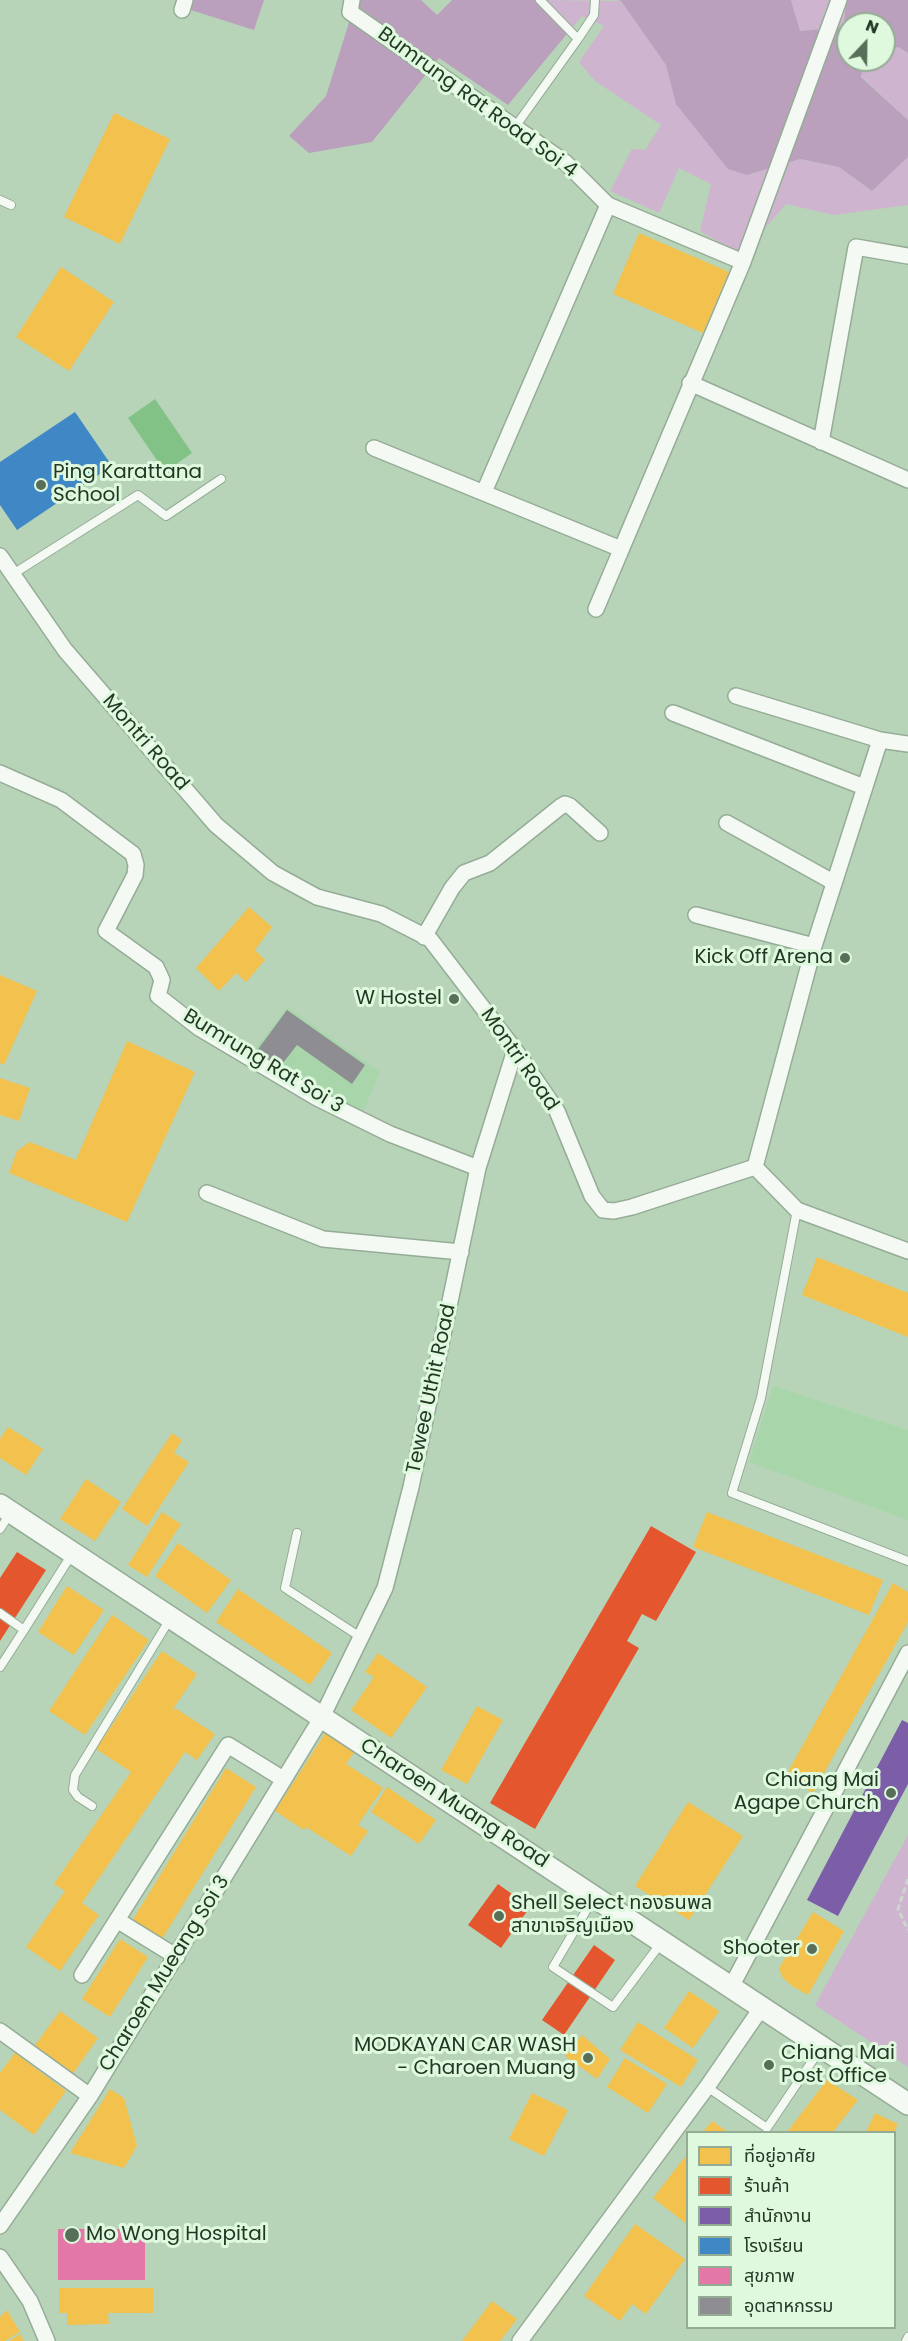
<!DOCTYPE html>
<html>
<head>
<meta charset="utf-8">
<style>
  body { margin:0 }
  #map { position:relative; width:908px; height:2341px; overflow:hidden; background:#b7d4b8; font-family:Poppins,"Noto Sans Thai",sans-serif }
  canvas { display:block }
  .legend { position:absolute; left:686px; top:2131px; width:210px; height:198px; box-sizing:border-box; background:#dff9df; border:2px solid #94ac94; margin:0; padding:8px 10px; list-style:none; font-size:18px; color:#233824 }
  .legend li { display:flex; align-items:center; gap:12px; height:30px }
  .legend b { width:30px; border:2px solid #94ac94 }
  .north { position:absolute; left:836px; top:12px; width:60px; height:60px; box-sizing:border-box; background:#dff9df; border:2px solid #94ac94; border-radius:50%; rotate:22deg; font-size:16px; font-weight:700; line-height:24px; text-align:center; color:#233824 }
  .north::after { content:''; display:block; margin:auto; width:21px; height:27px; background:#576f58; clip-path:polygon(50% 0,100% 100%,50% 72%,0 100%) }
</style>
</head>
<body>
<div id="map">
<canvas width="908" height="2341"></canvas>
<ul class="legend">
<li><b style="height:16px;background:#f2c14e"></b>ที่อยู่อาศัย</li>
<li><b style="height:16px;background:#e4572e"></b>ร้านค้า</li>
<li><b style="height:16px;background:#7b5ea7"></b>สำนักงาน</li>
<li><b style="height:16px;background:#3f88c5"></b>โรงเรียน</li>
<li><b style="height:16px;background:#e377a8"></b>สุขภาพ</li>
<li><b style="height:16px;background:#8d8d92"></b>อุตสาหกรรม</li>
</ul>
<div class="north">N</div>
</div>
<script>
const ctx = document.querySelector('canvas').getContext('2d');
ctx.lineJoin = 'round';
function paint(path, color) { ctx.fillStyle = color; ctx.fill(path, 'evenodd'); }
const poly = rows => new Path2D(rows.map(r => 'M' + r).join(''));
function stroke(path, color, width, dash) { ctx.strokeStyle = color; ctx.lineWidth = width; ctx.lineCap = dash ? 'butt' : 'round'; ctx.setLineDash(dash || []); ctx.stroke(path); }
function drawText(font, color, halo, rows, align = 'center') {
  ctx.font = font + ' Poppins,"Noto Sans Thai",sans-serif'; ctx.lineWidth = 6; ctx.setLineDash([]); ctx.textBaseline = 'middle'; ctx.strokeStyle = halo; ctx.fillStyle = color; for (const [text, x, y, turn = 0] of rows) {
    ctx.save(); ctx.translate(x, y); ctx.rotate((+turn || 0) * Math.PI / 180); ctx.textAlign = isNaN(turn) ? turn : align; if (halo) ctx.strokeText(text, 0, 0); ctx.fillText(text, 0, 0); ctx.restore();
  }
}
paint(poly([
  [287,1007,380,1072,362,1114,290,1077,252,1053],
  [773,1386,908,1430,908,1520,749,1462]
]), '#a8d6aa');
paint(poly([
  [547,0,621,1,666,65,676,104,747,175,799,159,839,167,872,191,908,157,908,205,834,215,786,204,741,255,700,231,711,184,679,168,659,213,610,191,632,149,645,150,661,125,595,81,579,62,604,26,582,16,571,29],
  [791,0,846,0,845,27,800,31],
  [898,47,908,53,908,120,861,76,864,60,884,60,884,51],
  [908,1835,908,2067,815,2005]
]), '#cfb4d0');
paint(poly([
  [176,0,264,0,254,30,175,5],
  [356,0,421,0,437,15,452,0,547,0,571,29,508,105,439,58,372,142,309,153,289,136,326,96],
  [617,0,791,0,800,31,844,27,846,0,908,0,908,53,898,47,884,51,884,24,848,24,848,60,864,60,861,77,908,120,908,157,872,191,839,167,800,159,747,175,728,169,676,104,666,65,621,1]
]), '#baa0bc');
paint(poly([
  [155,399,192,453,165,472,128,418]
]), '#82c286');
paint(poly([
  [114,113,170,139,120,244,64,217],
  [639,233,729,272,703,333,613,294],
  [61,267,114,302,69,371,16,337],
  [249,907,272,927,255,950,265,960,246,982,236,973,219,991,196,968],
  [0,975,37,991,4,1065,0,1063],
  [127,1041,195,1072,127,1222,9,1173,17,1151,30,1142,76,1160],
  [0,1078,30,1088,19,1121,0,1115],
  [817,1257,908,1293,908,1337,802,1295],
  [8,1427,43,1449,26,1475,0,1458,0,1439],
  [172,1433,182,1440,174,1453,189,1462,147,1526,122,1509],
  [86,1479,121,1502,95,1541,60,1519],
  [162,1512,181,1524,147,1577,128,1565],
  [707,1512,883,1580,869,1615,693,1547],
  [178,1543,231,1580,207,1613,155,1576],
  [893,1583,908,1592,908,1622,813,1793,785,1777],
  [67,1586,104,1610,74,1655,38,1632],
  [238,1589,332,1653,310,1685,216,1622],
  [112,1615,149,1640,85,1735,49,1711],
  [162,1651,197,1674,170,1713,175,1708,215,1734,197,1760,185,1752,82,1903,99,1915,60,1971,26,1947,65,1891,54,1884,131,1772,96,1749],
  [378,1653,427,1687,391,1738,351,1710,374,1677,365,1672],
  [477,1706,503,1720,467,1784,441,1770],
  [326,1732,355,1751,346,1764,383,1788,358,1825,368,1831,351,1856,306,1827,304,1830,275,1811],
  [226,1768,256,1787,162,1939,132,1921],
  [387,1787,436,1820,419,1844,371,1812],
  [688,1802,743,1836,689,1920,635,1886],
  [813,1912,844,1931,808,1995,792,1986,782,1977,779,1968],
  [120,1939,148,1957,110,2017,82,1999],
  [689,1991,719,2011,693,2048,664,2028],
  [60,2011,98,2038,72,2075,33,2048],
  [638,2022,698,2060,681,2087,620,2050],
  [582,2035,610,2059,597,2079,565,2056],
  [15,2053,66,2091,34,2135,0,2110,0,2073],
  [625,2058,667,2084,648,2113,607,2087],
  [827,2080,858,2100,833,2132,787,2132],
  [110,2089,124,2098,137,2146,124,2168,70,2153],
  [532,2093,568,2110,544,2156,509,2139],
  [875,2113,898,2124,894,2132,866,2132],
  [712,2121,728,2132,703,2132],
  [688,2153,688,2225,653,2198],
  [635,2224,685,2259,646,2314,632,2304,620,2321,584,2296],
  [59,2288,153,2288,153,2313,108,2313,109,2324,67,2325,67,2313,59,2313],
  [492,2301,517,2319,500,2341,462,2341],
  [7,2310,20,2332,5,2341,0,2341,0,2317],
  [20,2334,24,2341,9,2341]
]), '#f2c14e');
paint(poly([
  [651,1526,696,1552,656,1621,642,1614,627,1641,639,1648,535,1829,490,1803],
  [17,1552,46,1570,0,1641,0,1578],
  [498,1884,530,1907,501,1948,468,1925],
  [594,1945,615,1960,564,2035,542,2020]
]), '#e4572e');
paint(poly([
  [902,1720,908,1723,908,1784,838,1916,807,1900]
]), '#7b5ea7');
paint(poly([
  [75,412,112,466,17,530,0,505,0,462]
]), '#3f88c5');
paint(poly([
  [58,2229,145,2229,145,2280,58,2280]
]), '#e377a8');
paint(poly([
  [287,1010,365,1065,352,1084,297,1045,279,1068,256,1052]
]), '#8d8d92');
const service = poly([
  [578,39,594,15,595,0],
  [515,127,578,39,540,0],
  [0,200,11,205],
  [13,574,138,495,166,516,221,479],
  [797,1210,761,1398,732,1493,908,1561],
  [0,1529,11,1512],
  [297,1533,285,1588,362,1638],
  [0,1613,24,1630,72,1554],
  [0,1667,24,1630],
  [92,1806,78,1797,73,1790,75,1775,170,1619],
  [593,1899,553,1967,613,2007,661,1943],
  [707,2087,767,2128,821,2048],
  [906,2341,908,2337]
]);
const minor = poly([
  [352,0,350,12,566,163,608,205,743,262],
  [182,10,185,0],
  [690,383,908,480],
  [821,442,856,247,908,256],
  [374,448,621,549],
  [484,492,608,205],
  [0,556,65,650,216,825,273,873,317,897,381,914,430,939,515,1050,557,1111,592,1196,603,1210,614,1211,632,1207,755,1167],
  [596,609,743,262,839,0],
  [736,696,880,740,908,744],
  [673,713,864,787],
  [0,773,61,800,133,854,136,865,135,875,106,931,156,967,162,980,158,996,199,1028,317,1098,390,1134,478,1168],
  [727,823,833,882],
  [696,915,814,946],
  [424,937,452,888,464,873,490,863,560,807,565,804,570,806,600,833],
  [755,1167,814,946,880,740],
  [755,1167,797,1210,908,1251],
  [207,1193,323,1239,461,1252],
  [117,1920,177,1957],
  [82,1975,228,1745,283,1779],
  [731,1987,908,1653],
  [0,2031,90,2096],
  [0,2226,90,2096,322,1717,385,1588,411,1487,478,1168,515,1050],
  [0,2257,30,2301,47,2341],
  [520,2341,707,2087,762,2007]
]);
const secondary = poly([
  [0,1505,908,2104]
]);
stroke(service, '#95ac96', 10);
stroke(minor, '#95ac96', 18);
stroke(secondary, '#95ac96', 24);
stroke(poly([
  [908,1879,898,1909,908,1930]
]), '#cdd6cd', 3, [6, 3]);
stroke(service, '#f4f9f4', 8);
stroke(minor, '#f4f9f4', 15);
stroke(secondary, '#f4f9f4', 21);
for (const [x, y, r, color] of [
  [41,485,6,"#576f58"],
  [845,958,6,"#576f58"],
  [454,999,6,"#576f58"],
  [891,1793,6,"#576f58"],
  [499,1916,6,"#576f58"],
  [812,1949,6,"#576f58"],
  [588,2058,6,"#576f58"],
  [769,2065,6,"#576f58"],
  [72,2235,8,"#576f58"]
]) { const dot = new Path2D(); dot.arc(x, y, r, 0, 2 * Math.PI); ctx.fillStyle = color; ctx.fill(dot); stroke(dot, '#dff9df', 2); }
drawText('20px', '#233824', '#dff9df', [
  ["Bumrung Rat Road Soi 4",477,103,36],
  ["Montri Road",145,743,49],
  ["Montri Road",519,1060,55],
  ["Bumrung Rat Soi 3",263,1062,31],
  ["Tewee Uthit Road",432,1389,-78],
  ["Charoen Muang Road",454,1804,33],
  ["Charoen Mueang Soi 3",165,1974,-58]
]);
drawText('20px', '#233824', '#dff9df', [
  ["Ping Karattana",53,473,"left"],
  ["School",53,496,"left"],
  ["Kick Off Arena",833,958],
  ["W Hostel",442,999],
  ["Chiang Mai",879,1781],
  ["Agape Church",879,1804],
  ["Shell Select ทองธนพล",511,1904,"left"],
  ["สาขาเจริญเมือง",511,1927,"left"],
  ["Shooter",800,1949],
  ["MODKAYAN CAR WASH",576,2046],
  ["- Charoen Muang",576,2069],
  ["Chiang Mai",781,2054,"left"],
  ["Post Office",781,2077,"left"],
  ["Mo Wong Hospital",86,2235,"left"]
], 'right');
</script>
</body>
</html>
